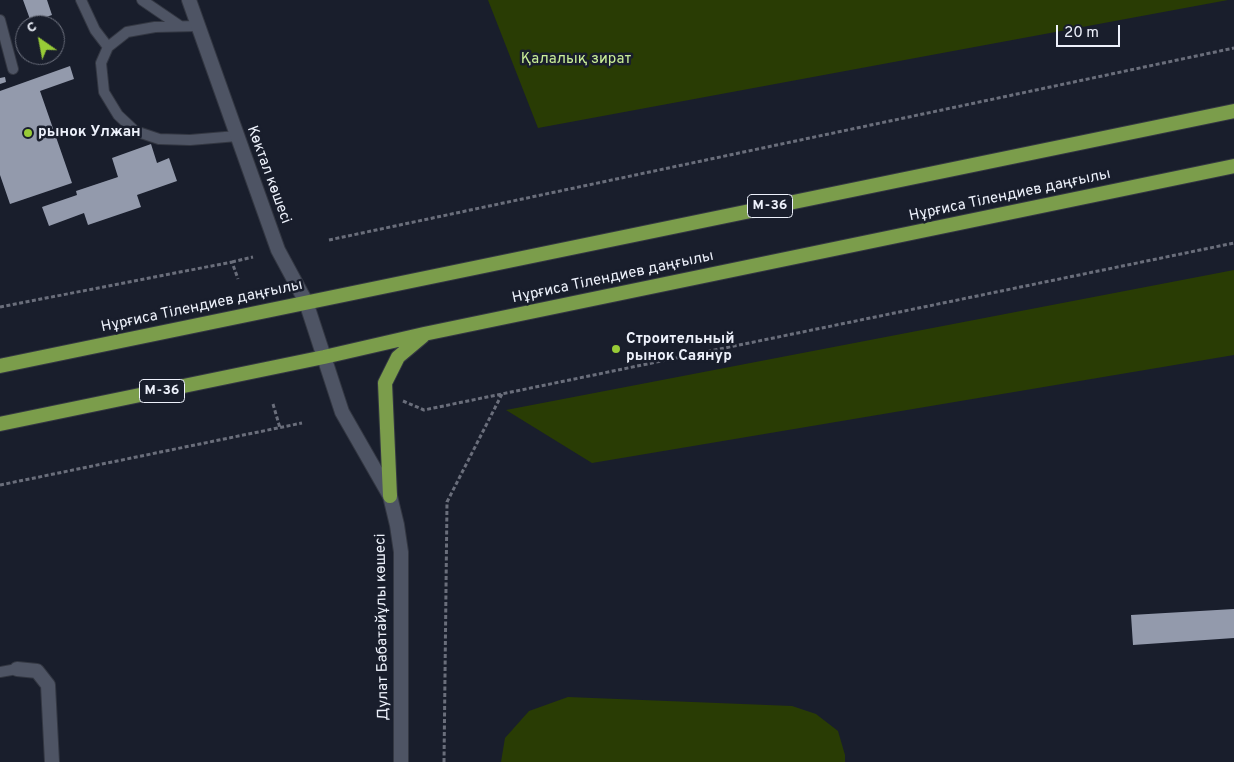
<!DOCTYPE html>
<html>
<head>
<meta charset="utf-8">
<style>
  body { margin:0 }
  #map { position:relative; width:1234px; height:762px; overflow:hidden; background:#191e2c; font-family:Overpass,sans-serif }
  canvas { display:block }
  .north { position:absolute; left:15px; top:15px; width:50px; height:50px; box-sizing:border-box; background:#191e2c; border:1px solid #6e727f; border-radius:50%; rotate:327deg; font-size:14px; font-weight:700; line-height:20px; text-align:center; color:#edf1fb }
  .north::after { content:''; display:block; margin:auto; width:18px; height:22px; background:#98cb37; clip-path:polygon(50% 0,100% 100%,50% 72%,0 100%) }
  .scale { position:absolute; left:1056px; top:25px; width:64px; height:22px; box-sizing:border-box; border:2px solid #edf1fb; border-top:0; padding-left:6px; font-size:15px; line-height:18px; white-space:nowrap; color:#edf1fb; -webkit-text-stroke:4px #191e2c; paint-order:stroke }
</style>
</head>
<body>
<div id="map">
<canvas width="1234" height="762"></canvas>
<div class="north">С</div>
<div class="scale">20 m</div>
</div>
<script>
const ctx = document.querySelector('canvas').getContext('2d');
ctx.lineJoin = 'round';
function paint(path, color) { ctx.fillStyle = color; ctx.fill(path, 'evenodd'); }
const poly = rows => new Path2D(rows.map(r => 'M' + r).join(''));
function stroke(path, color, width, dash) { ctx.strokeStyle = color; ctx.lineWidth = width; ctx.lineCap = dash ? 'butt' : 'round'; ctx.setLineDash(dash || []); ctx.stroke(path); }
function drawText(font, color, halo, rows, align = 'center') {
  ctx.font = font + ' Overpass,sans-serif'; ctx.lineWidth = 5; ctx.setLineDash([]); ctx.textBaseline = 'middle'; ctx.strokeStyle = halo; ctx.fillStyle = color; for (const [text, x, y, turn = 0] of rows) {
    ctx.save(); ctx.translate(x, y); ctx.rotate((+turn || 0) * Math.PI / 180); ctx.textAlign = isNaN(turn) ? turn : align; if (halo) ctx.strokeText(text, 0, 0); ctx.fillText(text, 0, 0); ctx.restore();
  }
}
paint(poly([
  [488,0,1228,0,538,128],
  [1234,270,1234,355,592,463,506,410],
  [568,697,792,706,816,714,838,731,845,755,845,762,501,762,505,738,529,711]
]), '#293c04');
paint(poly([
  [23,0,47,0,52,15,31,22],
  [25,31,25,49,19,33],
  [70,66,74,79,40,91,72,183,10,204,0,175,0,91],
  [5,77,6,82,0,84,0,78],
  [151,144,157,163,169,158,177,181,137,195,141,207,88,225,84,213,49,226,42,207,77,195,76,191,118,177,112,158],
  [1234,609,1234,638,1133,645,1131,615]
]), '#939aac');
const service = poly([
  [81,0,95,30,108,47],
  [142,0,180,26],
  [0,20,13,69],
  [198,26,155,27,127,32,108,47,101,63,104,92,118,115,135,131,159,139,190,140,237,136],
  [0,672,17,669]
]);
const minor = poly([
  [17,669,37,671,48,685,52,762]
]);
const tertiary = poly([
  [189,0,278,250,306,302,342,412,390,496,397,525,401,552,401,762]
]);
const primary = poly([
  [0,366,1234,111],
  [0,424,324,357,424,334,1234,166],
  [390,496,385,383,398,357,423,336]
]);
stroke(service, '#333742', 12);
stroke(minor, '#333742', 16);
stroke(tertiary, '#333742', 16);
stroke(primary, '#333742', 16);
stroke(poly([
  [329,240,1234,48],
  [232,262,253,257],
  [0,307,232,262,238,279],
  [403,401,424,410,1234,243],
  [273,404,280,428],
  [0,485,302,423],
  [444,762,447,502,502,394]
]), '#6a6e7b', 3, [4, 2.5]);
stroke(service, '#4e5464', 10);
stroke(minor, '#4e5464', 14);
stroke(tertiary, '#4e5464', 14);
stroke(primary, '#7b9d4b', 14);
for (const [x, y, r, color] of [
  [28,133,5,"#98cb37"],
  [616,349,5,"#98cb37"]
]) { const dot = new Path2D(); dot.arc(x, y, r, 0, 2 * Math.PI); ctx.fillStyle = color; ctx.fill(dot); stroke(dot, '#191e2c', 2); }
for (const [x, y, w] of [
  [770,206,45],
  [162,391,45]
]) { const box = new Path2D(); box.roundRect(x - w / 2, y - 11.5, w, 23, 4); ctx.fillStyle = '#191e2c'; ctx.fill(box); stroke(box, '#edf1fb', 1); }
drawText('bold 14px', '#edf1fb', null, [
  ["M-36",770,206],
  ["M-36",162,391]
]);
drawText('15px', '#caee99', '#191e2c', [
  ["Қалалық зират",576,60]
]);
drawText('bold 15px', '#edf1fb', '#191e2c', [
  ["рынок Улжан",38,133],
  ["Строительный",626,340],
  ["рынок Саянур",626,357]
], 'left');
drawText('15px', '#edf1fb', '#191e2c', [
  ["Көктал көшесі",268,175,70],
  ["Нұрғиса Тілендиев даңғылы",1010,196,-12],
  ["Нұрғиса Тілендиев даңғылы",613,278,-12],
  ["Нұрғиса Тілендиев даңғылы",202,307,-12],
  ["Дулат Бабатайұлы көшесі",383,627,-91]
]);
</script>
</body>
</html>
